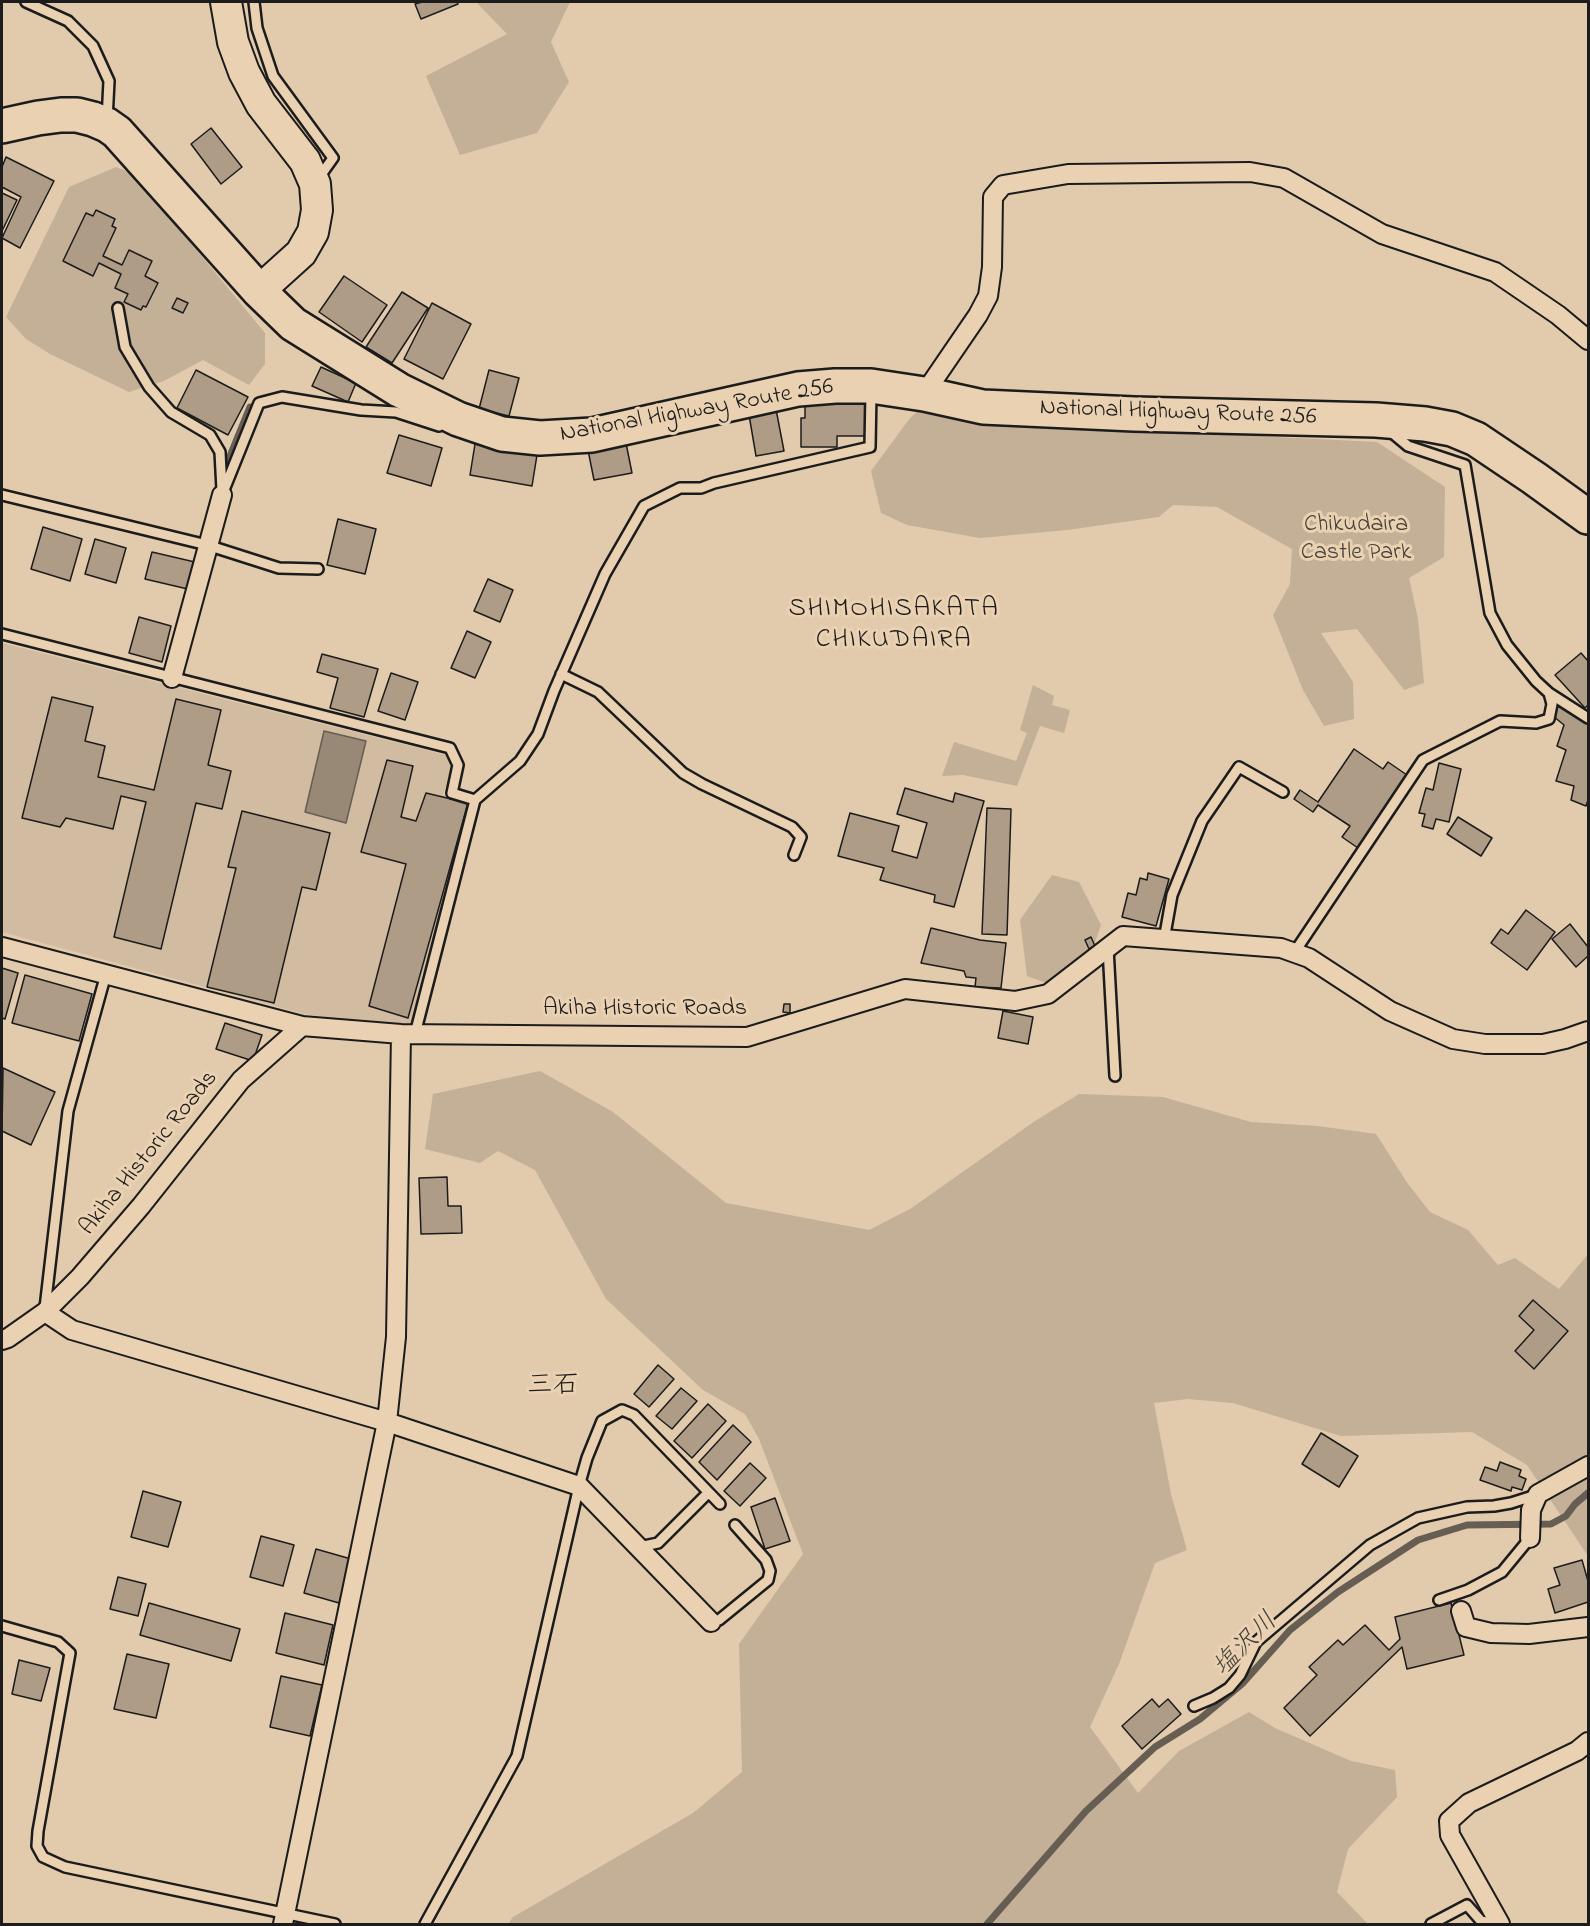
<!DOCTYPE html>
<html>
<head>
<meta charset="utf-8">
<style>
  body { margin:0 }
  #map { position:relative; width:1590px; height:1926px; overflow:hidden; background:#e2caac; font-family:"Indie Flower",sans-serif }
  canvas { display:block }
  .frame { position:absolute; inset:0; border:3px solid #1c1c1c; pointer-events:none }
</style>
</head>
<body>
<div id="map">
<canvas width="1590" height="1926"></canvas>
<div class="frame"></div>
</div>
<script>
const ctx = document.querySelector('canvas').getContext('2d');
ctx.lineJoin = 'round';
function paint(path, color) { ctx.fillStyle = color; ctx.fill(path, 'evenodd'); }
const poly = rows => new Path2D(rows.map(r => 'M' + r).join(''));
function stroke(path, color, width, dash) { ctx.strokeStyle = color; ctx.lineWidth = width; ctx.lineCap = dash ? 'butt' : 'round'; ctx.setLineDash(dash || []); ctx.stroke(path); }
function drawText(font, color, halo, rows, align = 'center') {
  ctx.font = font + ' "Indie Flower","Klee One",sans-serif'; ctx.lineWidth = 6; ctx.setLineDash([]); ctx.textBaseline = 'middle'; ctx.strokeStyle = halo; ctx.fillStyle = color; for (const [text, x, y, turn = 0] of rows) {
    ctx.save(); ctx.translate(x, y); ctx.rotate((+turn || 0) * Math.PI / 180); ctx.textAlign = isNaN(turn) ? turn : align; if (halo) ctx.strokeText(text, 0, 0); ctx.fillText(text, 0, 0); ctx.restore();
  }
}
paint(poly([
  [2,643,446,755,452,765,443,795,468,803,412,1029,304,1014,2,932]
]), '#d2bca1');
paint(poly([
  [476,2,570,2,551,42,569,82,537,133,460,155,426,76,507,34],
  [116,167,134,174,265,333,265,364,249,385,203,360,164,381,129,392,50,354,26,339,6,317,69,187],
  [922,407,1137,430,1377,442,1445,487,1444,557,1409,578,1418,619,1424,683,1404,690,1357,629,1321,633,1353,682,1354,719,1324,726,1303,690,1273,615,1290,584,1292,549,1217,507,1173,505,1159,517,1067,530,980,538,907,525,881,513,871,471,910,418],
  [1033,685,1054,696,1052,705,1070,710,1064,733,1040,726,1017,786,963,775,942,776,954,742,1016,761,1027,733,1020,730],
  [1052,875,1079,882,1101,925,1092,951,1046,983,1027,976,1020,920],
  [540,1071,613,1112,726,1203,869,1230,910,1209,1035,1121,1079,1094,1163,1097,1251,1122,1318,1126,1376,1134,1408,1184,1430,1212,1468,1230,1498,1265,1515,1258,1559,1289,1588,1254,1588,1556,1527,1465,1472,1432,1341,1436,1233,1403,1188,1399,1154,1403,1171,1494,1187,1550,1155,1563,1119,1664,1090,1727,1138,1793,1179,1751,1249,1712,1275,1728,1351,1761,1395,1770,1397,1797,1348,1849,1337,1892,1368,1924,508,1924,513,1917,693,1813,742,1772,739,1644,803,1554,759,1439,745,1414,703,1390,606,1299,535,1170,498,1151,480,1163,425,1149,433,1094]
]), '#c4b097');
const water = poly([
  [324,731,366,741,346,823,305,812,324,731]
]);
paint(water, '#988977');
stroke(water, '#665d53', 1.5);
stroke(poly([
  [226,466,250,407],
  [987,1924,1086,1811,1155,1747,1200,1719,1243,1683,1290,1630,1338,1592,1418,1540,1467,1525,1551,1524,1566,1516,1575,1504,1588,1493]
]), '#665d53', 7);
const building = poly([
  [422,2,457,2,458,4,421,19,415,4,422,2],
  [211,128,242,167,221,184,191,144,211,128],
  [6,157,54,181,20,248,2,238,21,197,2,187,2,167,6,157],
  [2,193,17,200,2,231,2,193],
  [96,210,115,219,112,226,116,228,103,256,122,265,129,250,152,261,145,276,158,283,146,307,143,306,141,310,124,302,128,294,115,288,121,274,99,263,93,276,63,261,86,213,93,216,96,210],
  [344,276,387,305,362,342,319,312,344,276],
  [402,292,428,308,392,363,366,347,402,292],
  [177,298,188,303,183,313,172,308,177,298],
  [432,303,471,324,443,379,404,359,432,303],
  [321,367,356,383,348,402,312,386,321,367],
  [196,370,248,397,228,435,177,408,196,370],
  [489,370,519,378,509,416,479,409,489,370],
  [805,399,865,399,865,436,837,436,837,447,801,447,801,418,805,418,805,399],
  [775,404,784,451,756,456,748,409,775,404],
  [399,435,442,448,431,486,387,473,399,435],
  [626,443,632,473,594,480,588,450,626,443],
  [475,444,537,455,532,486,470,475,475,444],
  [338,519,376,529,365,574,327,565,338,519],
  [43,527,82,539,70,581,31,569,43,527],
  [95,539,126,548,116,583,85,574,95,539],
  [152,552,199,563,192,590,145,579,152,552],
  [488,579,513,590,500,622,474,611,488,579],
  [139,617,171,626,162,662,129,653,139,617],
  [467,631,491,642,475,678,451,668,467,631],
  [1581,653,1588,661,1588,705,1585,708,1555,675,1581,653],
  [322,654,378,669,364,717,330,708,338,678,317,672,322,654],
  [391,673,418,682,405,720,378,711,391,673],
  [52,697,93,707,85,741,105,746,98,777,154,790,176,699,221,710,208,765,231,771,222,809,196,803,161,949,114,937,146,802,121,796,113,829,66,818,60,827,22,818,52,697],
  [1560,702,1588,721,1588,800,1586,806,1571,800,1574,786,1556,781,1566,750,1557,746,1564,725,1553,716,1560,702],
  [1354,749,1383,769,1388,762,1407,775,1358,848,1342,837,1350,826,1318,805,1313,812,1294,799,1300,790,1318,802,1354,749],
  [387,760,413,766,401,817,416,821,426,793,468,803,408,1018,369,1006,406,864,361,852,387,760],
  [1439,763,1461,769,1449,822,1436,819,1433,829,1422,826,1425,814,1419,813,1426,788,1433,790,1439,763],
  [905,788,953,802,955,793,984,801,954,907,934,902,935,895,880,880,884,868,838,856,850,813,899,826,892,851,917,858,927,823,897,814,905,788],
  [987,808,1011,809,1007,935,982,934,987,808],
  [242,811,330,833,316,890,302,887,274,1003,207,987,236,868,228,867,242,811],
  [1458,817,1492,838,1481,856,1447,834,1458,817],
  [1148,873,1169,879,1156,926,1122,917,1128,893,1136,895,1140,878,1147,880,1148,873],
  [1526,910,1555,932,1527,970,1491,943,1501,929,1508,934,1526,910],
  [1570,924,1588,947,1588,956,1576,967,1552,939,1570,924],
  [931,928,980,940,1006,943,1001,988,975,987,976,978,966,977,964,971,921,963,931,928],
  [1091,937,1095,946,1089,949,1085,940,1091,937],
  [2,968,18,973,5,1019,2,1018,2,968],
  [25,975,92,994,79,1041,12,1023,25,975],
  [784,1004,790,1004,790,1013,783,1012,784,1004],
  [1003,1011,1033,1017,1028,1044,998,1038,1003,1011],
  [225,1023,262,1035,253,1061,216,1049,225,1023],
  [3,1068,55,1092,31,1145,2,1131,3,1068],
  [447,1177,448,1206,461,1206,462,1233,421,1234,419,1178,447,1177],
  [1533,1300,1568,1331,1534,1369,1515,1351,1534,1330,1519,1316,1533,1300],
  [658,1365,674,1379,649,1407,634,1394,658,1365],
  [681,1388,697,1401,672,1429,656,1416,681,1388],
  [708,1404,726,1421,692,1458,674,1441,708,1404],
  [733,1425,751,1442,717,1480,699,1462,733,1425],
  [1321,1433,1358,1456,1339,1487,1302,1464,1321,1433],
  [1500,1462,1521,1470,1519,1476,1526,1479,1522,1490,1512,1487,1511,1491,1480,1480,1485,1467,1497,1471,1500,1462],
  [750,1463,766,1478,740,1506,724,1491,750,1463],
  [143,1491,181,1502,168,1547,131,1537,143,1491],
  [775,1498,790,1541,765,1549,751,1507,775,1498],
  [261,1536,294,1545,283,1586,250,1577,261,1536],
  [316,1549,351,1559,339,1603,304,1593,316,1549],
  [1582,1560,1588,1581,1588,1602,1555,1613,1548,1589,1560,1585,1554,1568,1582,1560],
  [118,1577,146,1584,138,1616,110,1609,118,1577],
  [149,1603,240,1629,231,1661,140,1635,149,1603],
  [1451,1603,1464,1655,1407,1669,1402,1647,1310,1736,1284,1708,1317,1675,1309,1667,1338,1640,1343,1645,1365,1625,1389,1650,1400,1639,1395,1617,1451,1603],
  [285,1613,333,1625,324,1665,276,1653,285,1613],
  [127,1654,169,1664,156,1718,114,1709,127,1654],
  [19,1660,50,1668,41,1701,12,1694,19,1660],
  [281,1676,322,1685,310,1736,270,1727,281,1676],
  [1152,1699,1159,1707,1168,1699,1181,1714,1142,1749,1122,1726,1152,1699]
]);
paint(building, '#ae9c86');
stroke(building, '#1c1c1c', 1.5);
const lane = poly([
  [26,2,68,21,93,46,109,81,107,120],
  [254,2,257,28,273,76,333,158,318,179],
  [118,308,125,347,149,387,171,412,210,435,220,452,222,490],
  [2,495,207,545,279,568,318,569],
  [222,495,259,403,282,397,361,410,396,412,439,426],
  [2,634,450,748,458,765,452,793,475,800],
  [561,674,598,692,683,773,702,784,792,827,801,837,794,855],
  [1549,693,1588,718],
  [1164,940,1172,895,1202,821,1239,767,1283,792],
  [1108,948,1115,1076],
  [1294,953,1423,760,1500,721,1536,723,1549,719,1552,704,1549,693,1536,681,1507,645,1490,613,1465,465,1408,446,1390,431],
  [415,1034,475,800,520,761,538,734,554,691,605,574,644,506,680,488,701,488,714,483,870,447,871,392],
  [45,1308,68,1111,106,974],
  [639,1547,658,1543,708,1493],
  [1439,1600,1468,1590,1502,1572,1530,1538],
  [711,1622,719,1620,768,1580,770,1571,766,1560,735,1525],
  [2,1626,58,1642,70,1653,38,1831,37,1846,43,1857,65,1867,335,1924],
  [1194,1706,1213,1698,1229,1688,1240,1675,1256,1642,1370,1545,1418,1518,1467,1507,1494,1506,1511,1503,1536,1495],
  [425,1924,517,1756,579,1486,587,1458,602,1421,622,1410,634,1415,720,1504],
  [1431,1924,1467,1905,1481,1921,1494,1924]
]);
const street = poly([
  [924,394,978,315,988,296,992,267,993,197,1003,185,1068,174,1250,172,1284,178,1382,234,1495,272,1558,315,1588,340],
  [172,678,222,495],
  [2,947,302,1026,401,1034,747,1037,905,989,1015,1001,1048,994,1123,936,1281,948,1309,958,1390,1011,1453,1039,1485,1044,1543,1044,1565,1039,1588,1031],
  [45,1312,72,1330,387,1422,579,1486,711,1622],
  [2,1340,8,1338,45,1312,80,1277,141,1206,241,1080,302,1026],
  [1530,1538,1531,1510,1538,1494,1588,1466],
  [1461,1611,1466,1627,1491,1633,1529,1634,1588,1627],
  [283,1924,387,1422,396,1337,401,1034],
  [1500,1924,1450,1835,1449,1821,1469,1803,1577,1751,1588,1742]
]);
const primary = poly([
  [226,2,233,42,244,72,261,104,305,161,315,184,317,210,313,232,301,253,259,291]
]);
const highway = poly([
  [2,126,38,118,61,115,77,115,93,119,107,125,117,132,259,291,293,324,399,390,458,419,502,434,540,438,592,435,798,389,835,386,871,386,924,394,983,407,1134,414,1376,420,1425,424,1452,429,1476,439,1534,478,1588,517]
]);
stroke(lane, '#1c1c1c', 14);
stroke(street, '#1c1c1c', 22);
stroke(primary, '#1c1c1c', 34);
stroke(highway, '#1c1c1c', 38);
stroke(lane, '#ead1b2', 9);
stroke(street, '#ead1b2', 18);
stroke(primary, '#ead1b2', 30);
stroke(highway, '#ead1b2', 33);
drawText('24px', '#1c1c1c', '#ead1b2', [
  ["National Highway Route 256",697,412,-10],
  ["National Highway Route 256",1178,414,2],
  ["Akiha Historic Roads",645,1010],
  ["Akiha Historic Roads",150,1154,-51]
]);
drawText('24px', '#46413b', '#ead1b2', [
  ["Chikudaira",1356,526],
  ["Castle Park",1356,554]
]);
drawText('26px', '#1c1c1c', '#ead1b2', [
  ["三石",553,1388]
]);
drawText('italic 26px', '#47423c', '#ead1b2', [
  ["塩沢川",1247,1646,-45]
]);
ctx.letterSpacing = '1.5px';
drawText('27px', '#1c1c1c', '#ead1b2', [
  ["SHIMOHISAKATA",894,611],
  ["CHIKUDAIRA",894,642]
]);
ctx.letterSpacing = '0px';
</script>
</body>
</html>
